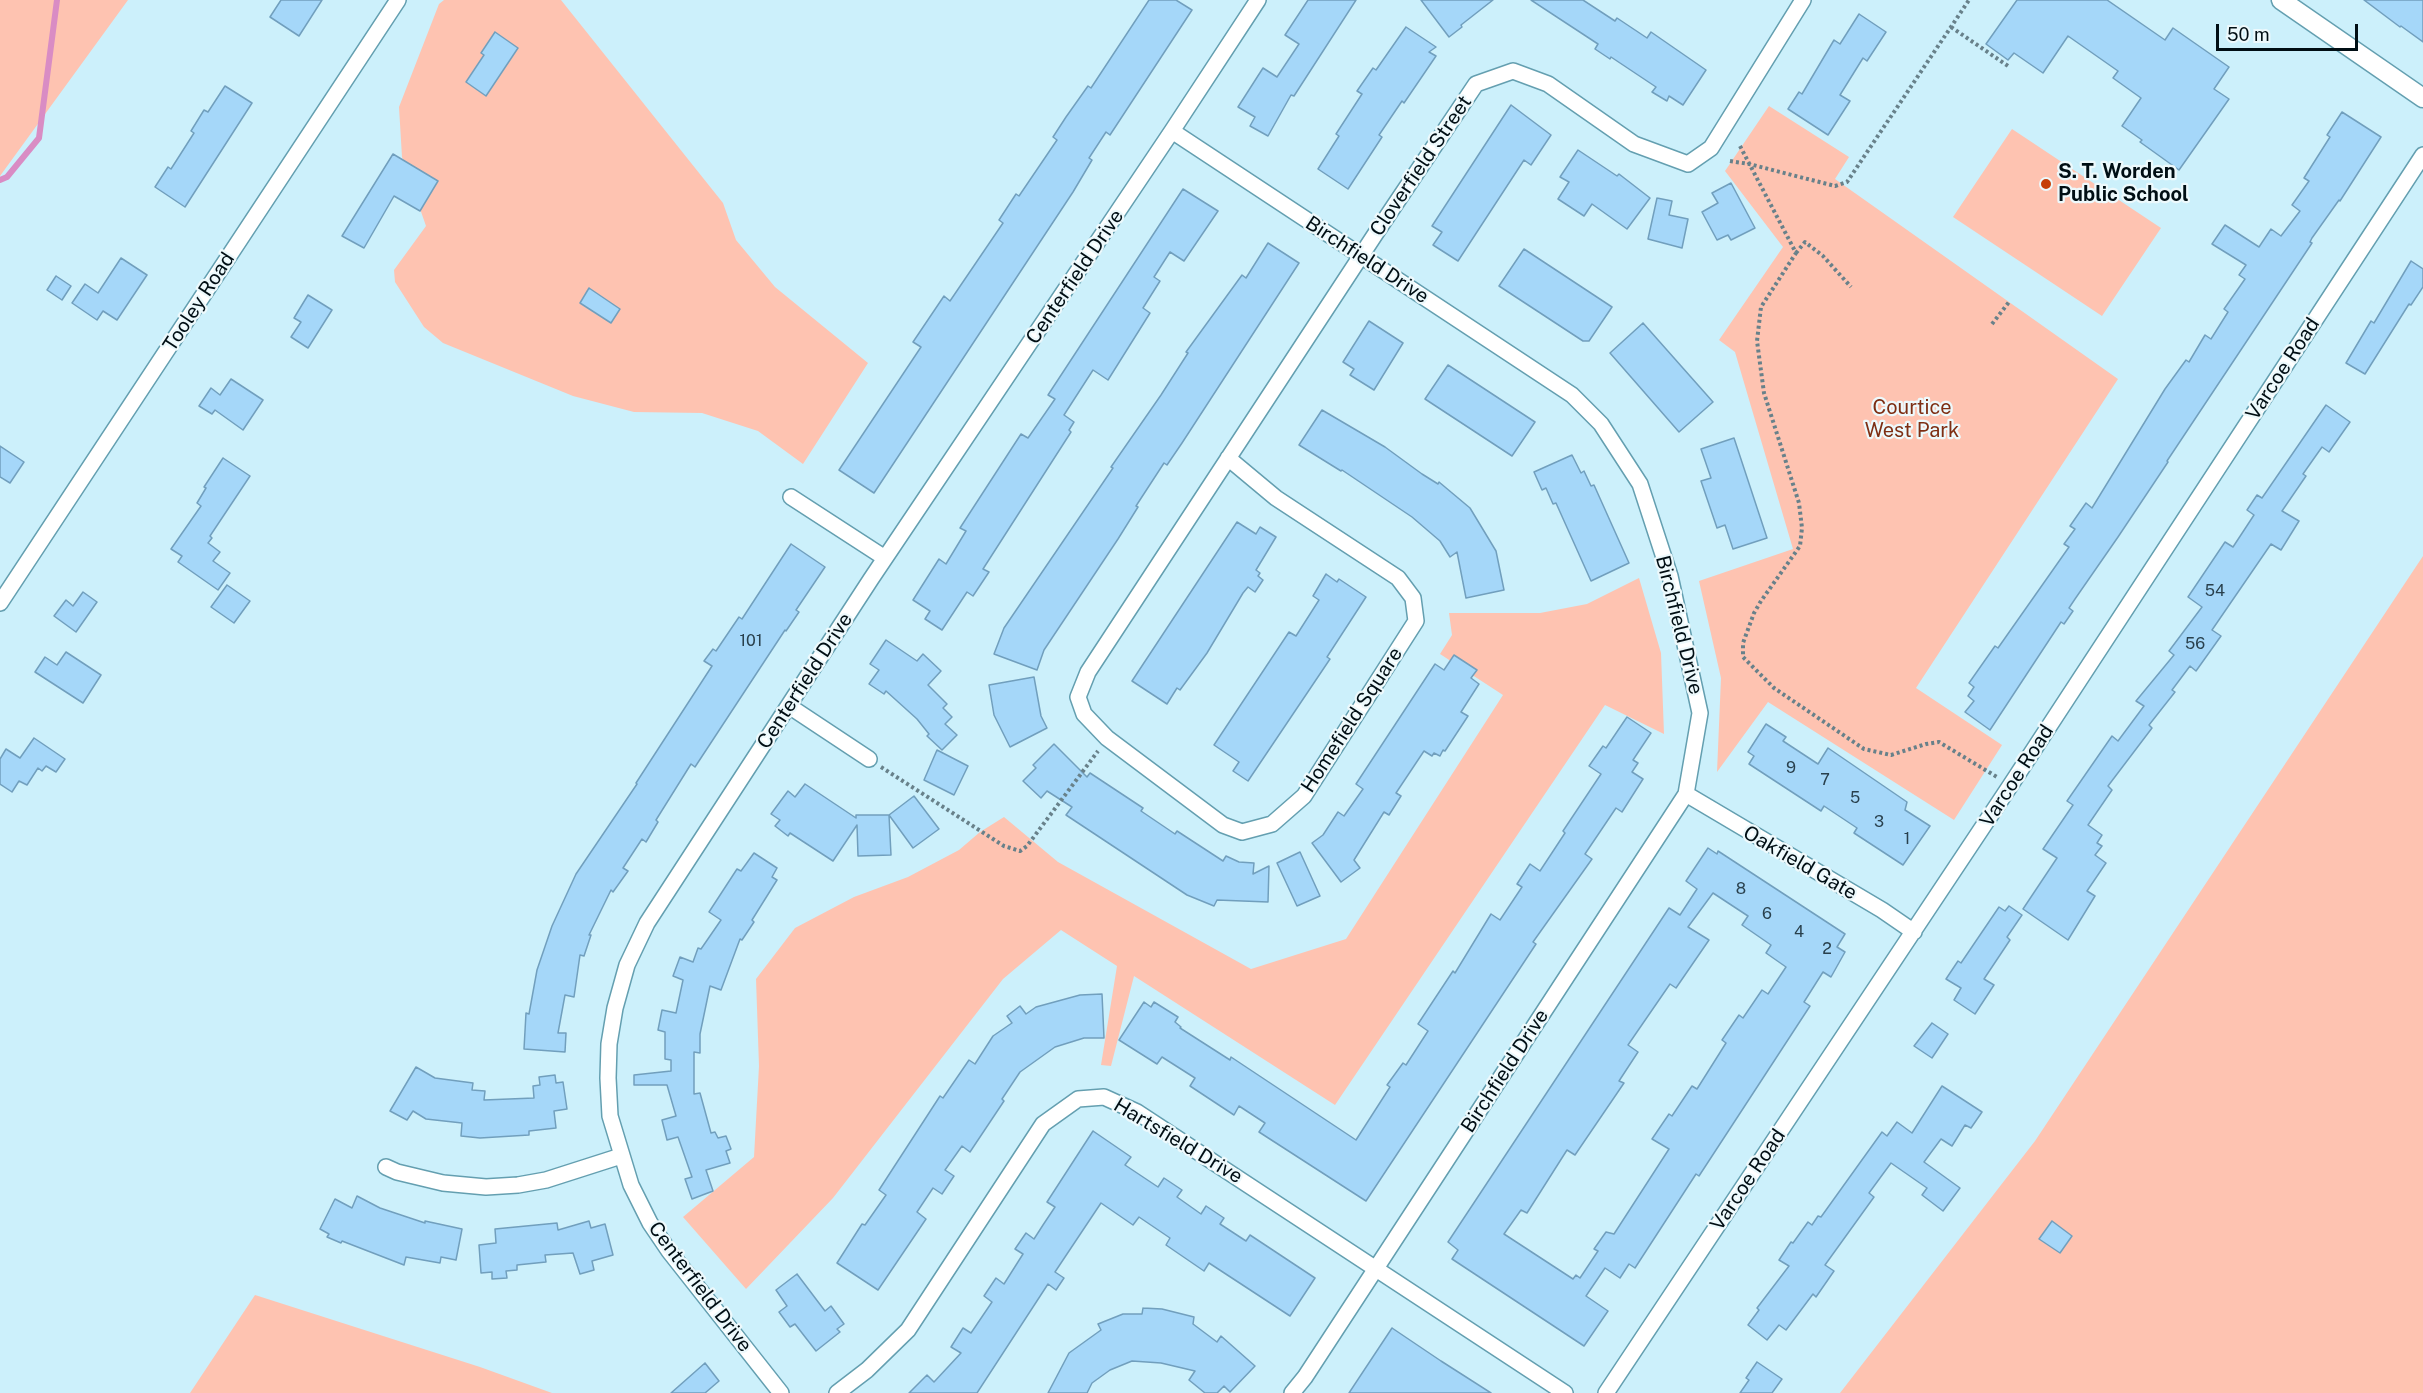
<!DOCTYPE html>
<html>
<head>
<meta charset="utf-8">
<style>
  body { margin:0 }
  #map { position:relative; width:2423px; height:1393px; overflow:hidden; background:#ccf0fb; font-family:"Public Sans",sans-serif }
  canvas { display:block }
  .scale { position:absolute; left:2216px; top:24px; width:142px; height:27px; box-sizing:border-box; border:3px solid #000e14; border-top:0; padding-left:8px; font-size:18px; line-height:21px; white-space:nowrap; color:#000e14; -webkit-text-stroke:4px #edf9fc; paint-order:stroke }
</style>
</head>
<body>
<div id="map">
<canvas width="2423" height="1393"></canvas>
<div class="scale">50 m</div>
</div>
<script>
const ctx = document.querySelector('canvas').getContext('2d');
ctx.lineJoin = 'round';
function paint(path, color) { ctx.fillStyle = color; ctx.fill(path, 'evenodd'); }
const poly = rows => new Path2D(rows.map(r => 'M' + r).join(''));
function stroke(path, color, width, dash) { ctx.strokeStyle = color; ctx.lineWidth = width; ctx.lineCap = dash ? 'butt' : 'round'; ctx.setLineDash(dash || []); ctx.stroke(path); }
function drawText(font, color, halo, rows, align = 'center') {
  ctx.font = font + ' "Public Sans",sans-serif'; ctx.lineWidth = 4.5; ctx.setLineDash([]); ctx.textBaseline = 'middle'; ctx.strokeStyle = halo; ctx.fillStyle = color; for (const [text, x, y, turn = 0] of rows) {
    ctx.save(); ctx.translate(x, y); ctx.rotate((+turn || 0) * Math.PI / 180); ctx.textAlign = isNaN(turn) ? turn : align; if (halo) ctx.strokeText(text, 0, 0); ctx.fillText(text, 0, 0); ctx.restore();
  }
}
paint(poly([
  [0,0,128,0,0,176],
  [444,0,561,0,723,203,736,240,775,287,868,363,803,464,758,431,702,413,634,412,573,396,443,343,424,327,395,282,394,270,426,226,402,157,399,107,439,4],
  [1769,106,1849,157,1835,179,2118,379,1916,688,2002,745,1954,820,1768,702,1717,772,1721,678,1699,581,1793,549,1735,352,1719,340,1783,247,1725,171],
  [2012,129,2161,228,2102,316,1953,217],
  [2423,556,2423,1393,1840,1393,2035,1141],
  [1639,578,1661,653,1664,734,1605,705,1335,1105,1134,976,1111,1066,1101,1065,1117,966,1061,930,1003,979,833,1198,746,1289,683,1217,754,1157,759,1066,756,979,795,928,854,897,908,877,959,850,980,832,1004,817,1058,862,1251,969,1346,939,1503,695,1440,654,1452,635,1449,613,1540,613,1587,604],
  [255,1295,480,1367,552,1393,190,1393]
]), '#fec3b1');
stroke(poly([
  [0,180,7,177,39,138,57,0]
]), '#d98cc4', 6);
const building = poly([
  [281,0,322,0,299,36,270,17,281,0],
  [1149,0,1176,0,1192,10,1110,135,1106,132,1089,158,1092,160,1073,192,874,493,839,470,921,347,913,342,944,296,950,301,1003,223,999,220,1016,194,1019,196,1057,140,1053,137,1066,117,1088,86,1091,88,1149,0],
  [1308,0,1356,0,1294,96,1291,95,1268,136,1250,126,1255,117,1238,107,1263,68,1277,77,1299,44,1285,35,1308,0],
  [1421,0,1493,0,1461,25,1462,27,1449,37,1421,0],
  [1531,0,1583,0,1615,21,1617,18,1647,38,1651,32,1706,70,1683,105,1669,96,1667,101,1652,92,1656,87,1611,57,1610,59,1595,49,1598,44,1531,0],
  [2017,0,2107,0,2165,40,2173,28,2229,67,2214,89,2229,99,2179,170,2140,142,2142,140,2122,126,2141,98,2113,78,2118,71,2068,36,2043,73,2014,53,2008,60,1986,44,2017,0],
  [2364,0,2423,0,2423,42,2401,26,2400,27,2364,0],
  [1859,14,1886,32,1867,61,1863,58,1840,95,1850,101,1828,135,1788,109,1799,92,1802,94,1834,40,1840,44,1859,14],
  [1406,27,1436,47,1429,52,1436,56,1404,103,1402,101,1379,135,1382,137,1348,189,1318,169,1339,136,1336,134,1362,94,1357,91,1373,68,1376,70,1406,27],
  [495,32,518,48,486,96,466,82,484,55,481,53,495,32],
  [225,86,252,103,185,207,155,187,168,167,171,169,194,133,191,131,204,110,208,112,225,86],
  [1511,105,1551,135,1531,165,1524,160,1458,261,1433,245,1442,232,1432,226,1511,105],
  [2342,112,2381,137,2340,201,2339,200,2312,238,2310,242,2312,243,2167,461,2168,462,2118,537,2075,599,2069,608,2073,611,2064,624,2061,622,1990,730,1965,712,1974,701,1968,696,1974,687,1969,683,1995,646,1998,648,2069,547,2064,544,2075,529,2070,526,2086,503,2092,508,2165,389,2186,360,2189,362,2205,335,2211,339,2228,312,2224,309,2245,279,2239,275,2246,265,2212,244,2225,225,2259,247,2271,229,2281,236,2300,211,2292,205,2309,181,2304,178,2330,137,2327,135,2342,112],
  [1578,150,1617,176,1619,174,1650,198,1627,229,1592,204,1584,216,1558,199,1569,182,1560,177,1578,150],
  [393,154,438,181,420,211,394,196,364,248,342,236,393,154],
  [1731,183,1755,228,1731,240,1728,235,1717,240,1702,212,1718,203,1712,193,1731,183],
  [1183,189,1218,211,1184,261,1170,252,1154,277,1160,281,1143,308,1150,313,1108,380,1093,370,1064,415,1074,422,1069,430,1071,432,983,569,989,572,973,596,967,592,942,630,925,619,930,611,913,600,939,559,946,564,966,531,960,528,1021,434,1028,438,1055,399,1048,395,1183,189],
  [1657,198,1672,201,1669,215,1688,219,1682,248,1648,239,1657,198],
  [1268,243,1299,263,1182,443,1167,465,1164,463,1136,506,1138,507,1118,539,1044,650,1037,670,994,654,1004,628,1113,468,1111,467,1161,395,1188,353,1186,352,1242,275,1246,278,1268,243],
  [1524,249,1612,307,1589,341,1583,341,1499,286,1524,249],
  [121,258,147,275,117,320,103,311,97,320,72,303,85,284,98,293,121,258],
  [2411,261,2423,269,2423,287,2411,305,2409,304,2365,374,2346,363,2371,321,2374,323,2411,261],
  [56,276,71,286,62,300,47,290,56,276],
  [589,288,620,309,611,323,580,303,589,288],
  [308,295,332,310,308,348,291,337,301,322,294,318,308,295],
  [1369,321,1403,343,1374,390,1350,375,1354,369,1343,362,1369,321],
  [1643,323,1713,402,1679,432,1610,353,1643,323],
  [1448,365,1535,422,1512,456,1425,399,1448,365],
  [231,379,263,400,243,430,215,410,212,414,199,406,211,388,220,395,231,379],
  [2326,405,2350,422,2329,452,2322,447,2303,474,2306,476,2282,511,2299,521,2281,550,2271,544,2212,630,2221,636,2196,671,2190,666,2172,690,2175,692,2149,725,2152,728,2108,786,2112,790,2088,825,2102,835,2097,843,2102,846,2095,855,2106,863,2087,891,2095,896,2068,940,2023,909,2057,858,2043,849,2073,805,2067,801,2112,736,2118,741,2144,706,2136,701,2174,655,2169,651,2202,607,2188,597,2225,542,2233,547,2254,515,2247,510,2257,495,2262,498,2326,405],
  [1322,410,1385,447,1422,474,1438,484,1439,482,1470,508,1496,551,1504,590,1466,598,1457,552,1450,557,1440,541,1412,517,1342,470,1341,471,1299,445,1322,410],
  [1734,438,1767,538,1733,549,1725,525,1717,528,1701,481,1711,478,1701,449,1734,438],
  [0,446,24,462,10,483,0,477,0,446],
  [1572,455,1581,473,1584,471,1591,486,1594,485,1629,563,1591,581,1556,503,1553,504,1546,488,1542,490,1534,472,1572,455],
  [223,458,250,476,210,536,212,538,208,543,220,552,213,561,230,573,218,590,178,562,182,556,171,549,201,506,197,503,206,488,204,487,223,458],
  [1237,522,1256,534,1260,527,1276,537,1256,570,1260,573,1258,576,1263,580,1255,592,1248,587,1243,593,1207,653,1180,690,1177,688,1167,704,1132,681,1237,522],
  [791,544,825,567,796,610,799,612,786,631,785,630,695,767,691,764,656,820,658,822,646,842,642,839,623,868,628,871,613,892,611,890,589,935,591,935,584,956,580,955,574,997,565,995,558,1033,566,1033,565,1052,524,1049,526,1013,529,1014,537,970,552,926,576,874,637,784,636,783,712,666,704,661,713,649,716,651,739,617,742,619,791,544],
  [1326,574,1337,582,1339,579,1366,597,1327,657,1330,659,1248,781,1233,771,1239,762,1214,745,1289,632,1296,636,1319,600,1313,596,1326,574],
  [227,585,250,601,234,623,211,607,227,585],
  [83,592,97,602,76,632,54,616,66,600,73,606,83,592],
  [886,640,917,661,923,654,941,671,928,685,947,704,943,708,952,717,945,724,957,735,942,750,927,736,929,734,917,719,886,691,884,694,869,684,879,670,870,664,886,640],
  [66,652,101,675,83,703,35,672,45,657,57,665,66,652],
  [1454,655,1477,670,1471,678,1479,684,1461,712,1468,716,1445,751,1443,750,1440,756,1434,753,1432,756,1424,751,1396,793,1401,796,1389,815,1384,812,1354,860,1360,868,1341,882,1312,843,1323,835,1338,812,1344,816,1363,789,1356,784,1435,664,1444,670,1454,655],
  [1034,677,1041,716,1047,728,1010,747,994,715,989,685,1034,677],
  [1627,717,1651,733,1633,760,1638,763,1632,772,1643,779,1622,812,1616,808,1585,854,1592,859,1533,942,1536,944,1366,1201,1259,1132,1265,1123,1239,1106,1234,1115,1190,1086,1195,1078,1162,1057,1157,1064,1119,1040,1144,1002,1151,1007,1154,1002,1178,1017,1175,1022,1181,1027,1180,1028,1230,1060,1231,1057,1356,1140,1390,1087,1387,1085,1403,1063,1406,1065,1428,1031,1418,1024,1453,971,1455,973,1491,914,1500,920,1522,887,1517,884,1530,864,1540,871,1565,833,1563,831,1601,774,1589,766,1603,746,1606,748,1627,717],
  [1766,724,1786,737,1783,741,1818,764,1828,748,1907,802,1905,810,1930,826,1903,865,1854,833,1857,828,1824,806,1821,811,1749,764,1754,756,1748,752,1766,724],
  [34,738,65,759,56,772,46,766,42,771,38,768,27,785,19,781,12,792,0,784,0,759,6,749,20,758,34,738],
  [1054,744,1087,777,1090,773,1143,808,1141,811,1175,834,1177,831,1223,861,1226,856,1239,862,1254,863,1253,874,1269,866,1268,902,1217,900,1214,906,1187,895,1066,815,1072,807,1047,791,1041,798,1023,781,1036,768,1033,765,1054,744],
  [937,750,968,766,954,795,924,780,937,750],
  [805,784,856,818,856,815,889,815,914,796,939,829,913,848,889,815,891,855,858,856,857,825,833,861,790,833,788,836,775,826,780,820,771,814,788,791,795,797,805,784],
  [1708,848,1717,854,1718,851,1845,934,1837,947,1845,952,1831,977,1823,972,1804,1002,1810,1006,1699,1176,1696,1174,1635,1268,1629,1264,1620,1278,1605,1268,1586,1296,1608,1311,1584,1346,1452,1259,1458,1250,1448,1242,1669,908,1680,915,1697,889,1686,881,1708,848],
  [1713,893,1748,916,1742,925,1771,945,1766,953,1786,967,1768,994,1762,990,1743,1018,1739,1015,1722,1040,1726,1043,1697,1089,1692,1086,1672,1116,1669,1114,1652,1139,1669,1149,1614,1234,1606,1232,1594,1249,1598,1251,1580,1278,1576,1275,1573,1279,1504,1234,1521,1210,1527,1213,1567,1150,1575,1155,1624,1083,1619,1081,1638,1052,1628,1045,1670,984,1676,988,1709,940,1688,927,1713,893],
  [1300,852,1320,896,1297,906,1277,863,1300,852],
  [754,853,777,868,772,877,777,880,752,920,754,922,742,940,740,939,721,990,710,986,700,1034,700,1053,694,1052,694,1094,700,1093,711,1133,715,1132,718,1138,726,1136,731,1149,726,1151,730,1163,706,1170,713,1191,692,1199,685,1179,692,1177,678,1137,667,1140,662,1120,676,1116,667,1085,634,1085,634,1075,671,1071,671,1060,665,1059,665,1032,658,1030,662,1010,676,1013,683,980,673,976,680,957,693,962,698,948,701,949,721,920,709,912,737,869,741,871,754,853],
  [2009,906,2022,915,2007,937,2010,940,1984,979,1994,985,1975,1014,1954,1000,1961,988,1946,979,1958,961,1961,963,1999,907,2005,911,2009,906],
  [1102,994,1104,1038,1084,1038,1055,1047,1020,1072,1002,1099,1004,1101,970,1152,962,1146,945,1170,954,1176,942,1194,933,1188,917,1212,926,1219,878,1290,837,1263,862,1224,865,1225,886,1195,879,1190,940,1096,943,1098,969,1060,975,1064,993,1036,1012,1023,1007,1016,1020,1006,1026,1014,1036,1007,1080,995,1102,994],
  [1932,1023,1948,1034,1932,1058,1914,1046,1932,1023],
  [416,1067,435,1078,473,1083,472,1090,485,1091,484,1100,534,1098,533,1086,540,1085,539,1077,555,1075,556,1083,563,1082,567,1109,554,1111,556,1128,529,1131,529,1135,480,1138,461,1136,462,1123,426,1119,413,1111,407,1120,390,1111,416,1067],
  [1942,1086,1982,1112,1971,1128,1965,1125,1952,1146,1941,1139,1924,1162,1960,1188,1943,1211,1922,1195,1927,1188,1891,1163,1869,1193,1874,1197,1825,1265,1834,1271,1816,1297,1813,1294,1786,1330,1779,1325,1767,1340,1748,1325,1759,1310,1757,1308,1789,1266,1779,1260,1791,1242,1793,1243,1808,1222,1812,1225,1818,1216,1821,1217,1882,1132,1887,1136,1897,1122,1912,1133,1942,1086],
  [1093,1131,1131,1157,1125,1165,1158,1187,1164,1178,1182,1190,1177,1197,1201,1214,1206,1206,1224,1218,1220,1224,1246,1241,1250,1235,1315,1278,1290,1316,1209,1263,1204,1271,1166,1245,1170,1238,1139,1217,1133,1225,1101,1203,1055,1272,1064,1278,1056,1290,1048,1284,977,1393,909,1393,927,1375,934,1382,961,1353,951,1347,963,1328,971,1333,992,1302,984,1296,996,1278,1004,1284,1023,1254,1015,1249,1026,1233,1034,1239,1043,1225,1055,1207,1047,1202,1093,1131],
  [357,1196,380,1208,425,1223,425,1221,462,1229,456,1260,441,1257,440,1263,406,1257,404,1265,342,1241,341,1243,327,1237,329,1234,320,1229,335,1199,352,1208,357,1196],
  [589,1221,591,1228,605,1224,613,1255,592,1261,594,1270,580,1274,573,1253,545,1255,546,1262,517,1265,517,1270,506,1271,507,1278,492,1279,492,1272,481,1273,479,1245,496,1243,495,1229,557,1223,558,1230,589,1221],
  [2052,1221,2072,1236,2060,1253,2039,1239,2052,1221],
  [797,1274,825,1311,831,1306,844,1324,837,1329,840,1332,816,1351,795,1324,790,1327,779,1312,787,1306,776,1290,797,1274],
  [1143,1308,1162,1309,1194,1317,1193,1324,1217,1342,1221,1336,1255,1366,1230,1392,1224,1386,1217,1393,1205,1393,1189,1380,1195,1371,1161,1363,1132,1361,1110,1370,1092,1383,1087,1393,1048,1393,1069,1353,1101,1330,1098,1324,1123,1314,1142,1314,1143,1308],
  [1392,1328,1441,1361,1491,1393,1349,1393,1392,1328],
  [1757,1362,1782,1379,1772,1393,1740,1393,1749,1380,1746,1378,1757,1362],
  [705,1363,719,1381,705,1393,671,1393,705,1363]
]);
paint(building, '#a5d7f9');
stroke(building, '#719fbd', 1.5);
const minor = poly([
  [1172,131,1572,395,1601,424,1640,484,1670,576,1700,713,1686,794,1305,1377,1292,1393],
  [1228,458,1276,498,1398,578,1413,598,1416,621,1304,796,1272,824,1242,832,1223,825,1107,738,1084,714,1078,697,1088,672,1376,233,1476,84,1513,71,1548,84,1634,144,1688,164,1711,148,1803,0],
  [791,497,885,558],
  [0,603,398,0],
  [789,706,869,759],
  [1686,794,1882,910,1914,932],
  [386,1167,397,1172,443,1183,486,1187,518,1185,546,1180,621,1156],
  [781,1393,669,1251,650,1223,631,1185,610,1116,608,1078,609,1044,615,1008,627,965,647,923,871,579,1172,131,1258,0],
  [837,1393,867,1370,908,1330,1043,1124,1078,1099,1104,1097,1137,1112,1565,1393],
  [1606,1393,2010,786,2423,155]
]);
const tertiary = poly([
  [2281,0,2423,98]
]);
stroke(minor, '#649fb0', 18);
stroke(tertiary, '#649fb0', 21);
stroke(poly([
  [1951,27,2008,66],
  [1740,146,1796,253,1761,307,1757,341,1764,393,1799,503,1802,528,1800,546,1761,601,1754,613,1743,643,1743,657,1774,688,1864,749,1891,755,1926,744,1939,742,1997,777],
  [1730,161,1749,164,1835,186,1847,182,1969,0],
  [1796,253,1805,242,1823,256,1851,287],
  [1992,324,2009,302],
  [881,767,1004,846,1020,851,1027,846,1098,751]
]), '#68818a', 4, [3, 3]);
stroke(minor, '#fff', 15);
stroke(tertiary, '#fff', 18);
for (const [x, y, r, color] of [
  [2046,184,6,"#c63f08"]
]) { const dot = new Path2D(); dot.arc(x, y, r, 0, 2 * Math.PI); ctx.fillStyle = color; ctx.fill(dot); stroke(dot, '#edf9fc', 2); }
drawText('16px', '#29404d', null, [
  ["54",2215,591],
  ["101",751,641],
  ["56",2195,644],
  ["9",1791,768],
  ["7",1825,780],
  ["5",1855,798],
  ["3",1879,822],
  ["1",1907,839],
  ["8",1741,889],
  ["6",1767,914],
  ["4",1799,932],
  ["2",1827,949]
]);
drawText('20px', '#000e14', '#edf9fc', [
  ["Cloverfield Street",1421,166,-56],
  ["Birchfield Drive",1367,260,33],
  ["Centerfield Drive",1075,277,-56],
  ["Tooley Road",199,302,-57],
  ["Varcoe Road",2283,369,-57],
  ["Birchfield Drive",1679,625,76],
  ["Centerfield Drive",805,681,-57],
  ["Homefield Square",1352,720,-57],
  ["Varcoe Road",2017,776,-57],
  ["Oakfield Gate",1800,863,30],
  ["Birchfield Drive",1505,1071,-57],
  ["Hartsfield Drive",1178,1141,31],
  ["Varcoe Road",1748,1180,-56],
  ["Centerfield Drive",700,1287,53]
]);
drawText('bold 20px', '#000e14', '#edf9fc', [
  ["S. T. Worden",2058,172],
  ["Public School",2058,195]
], 'left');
drawText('20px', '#7e2e13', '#edf9fc', [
  ["Courtice",1912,408],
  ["West Park",1912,431]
]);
</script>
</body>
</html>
